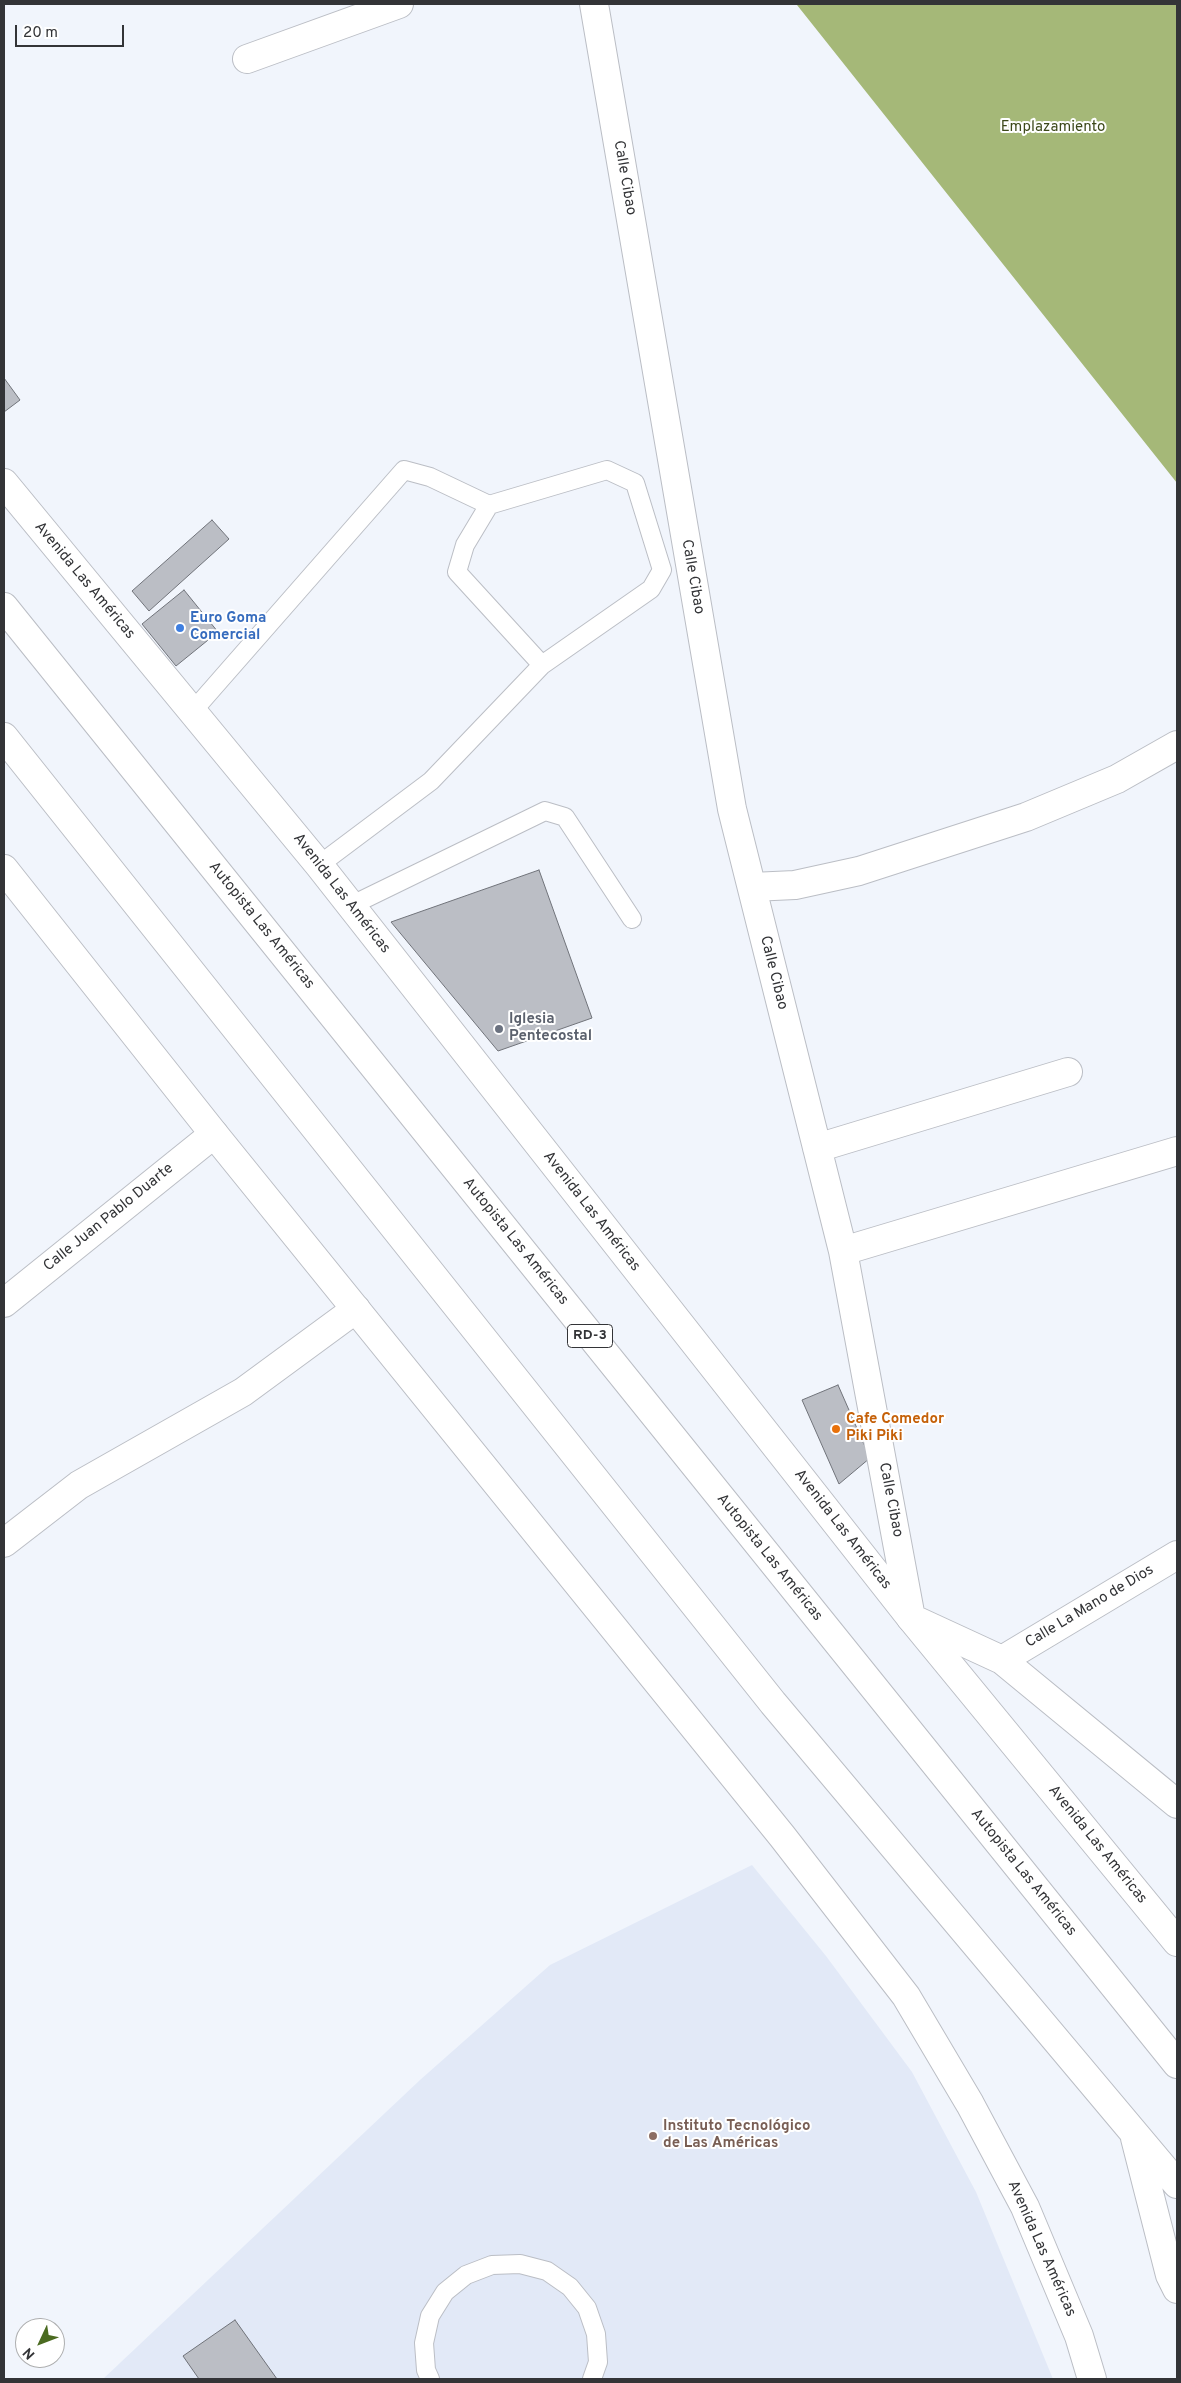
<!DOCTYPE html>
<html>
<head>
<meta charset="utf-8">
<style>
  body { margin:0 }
  #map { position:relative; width:1181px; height:2383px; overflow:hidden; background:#f1f5fc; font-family:Overpass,sans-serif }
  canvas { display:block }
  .frame { position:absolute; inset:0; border:5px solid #333437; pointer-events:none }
  .north { position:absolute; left:15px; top:2318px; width:50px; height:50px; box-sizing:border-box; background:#fff; border:1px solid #adaeaf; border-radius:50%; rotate:227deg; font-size:14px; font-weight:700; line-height:20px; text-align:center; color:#333437 }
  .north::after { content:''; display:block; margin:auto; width:18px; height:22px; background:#4b6b21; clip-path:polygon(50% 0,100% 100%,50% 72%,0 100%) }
  .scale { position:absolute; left:15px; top:25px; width:109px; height:22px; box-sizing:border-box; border:2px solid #333437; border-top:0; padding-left:6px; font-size:15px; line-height:18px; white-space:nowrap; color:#333437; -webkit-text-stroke:4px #fff; paint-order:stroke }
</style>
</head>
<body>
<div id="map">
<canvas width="1181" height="2383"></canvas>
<div class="frame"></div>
<div class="north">N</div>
<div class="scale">20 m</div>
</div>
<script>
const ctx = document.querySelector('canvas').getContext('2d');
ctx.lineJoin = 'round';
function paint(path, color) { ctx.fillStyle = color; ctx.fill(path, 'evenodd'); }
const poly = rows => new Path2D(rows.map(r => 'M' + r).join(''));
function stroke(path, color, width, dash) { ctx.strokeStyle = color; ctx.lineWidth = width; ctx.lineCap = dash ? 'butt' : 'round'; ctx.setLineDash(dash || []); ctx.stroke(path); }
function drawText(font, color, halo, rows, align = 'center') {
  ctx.font = font + ' Overpass,sans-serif'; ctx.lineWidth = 4; ctx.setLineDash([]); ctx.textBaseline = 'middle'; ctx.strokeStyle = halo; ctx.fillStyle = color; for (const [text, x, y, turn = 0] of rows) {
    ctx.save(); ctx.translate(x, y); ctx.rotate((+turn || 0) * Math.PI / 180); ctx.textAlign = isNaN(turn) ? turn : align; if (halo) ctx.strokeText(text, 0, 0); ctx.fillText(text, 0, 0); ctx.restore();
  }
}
paint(poly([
  [752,1865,826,1956,912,2072,976,2192,1053,2379,103,2379,420,2080,550,1965]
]), '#e2e9f7');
paint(poly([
  [796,4,1177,4,1177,483,797,5]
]), '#a5b878');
const building = poly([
  [4,378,20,400,4,412,4,378],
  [212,520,229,539,149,611,132,591,212,520],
  [184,590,218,632,176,666,142,624,184,590],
  [539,870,592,1018,498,1051,391,922,539,870],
  [838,1385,870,1458,839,1484,802,1400,838,1385],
  [235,2320,277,2379,199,2379,183,2356,235,2320]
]);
paint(building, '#bbbec5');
stroke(building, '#70737a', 1);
const lane = poly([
  [489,505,465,545,457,572,542,665],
  [192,712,404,470,430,477,489,505,607,470,635,483,662,570,651,589,542,665,431,781,319,865],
  [350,906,545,811,565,817,632,919],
  [430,2379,426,2370,424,2343,430,2316,445,2292,466,2275,492,2265,520,2264,547,2271,570,2287,587,2308,596,2334,598,2362,592,2379]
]);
const street = poly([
  [594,4,732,809,843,1251,911,1618,1002,1660,1177,1804],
  [247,59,399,4],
  [752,887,795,885,859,871,1026,817,1117,779,1177,745],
  [817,1148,1068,1072],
  [843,1251,1177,1151],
  [4,1303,214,1134],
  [4,1543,79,1485,243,1392,356,1309],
  [1002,1660,1177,1555]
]);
const secondary = poly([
  [4,483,319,865,911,1618,1177,1942],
  [4,869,214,1134,782,1836,906,1996,970,2104,1025,2207,1079,2336,1092,2379]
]);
const highway = poly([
  [4,607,1177,2064],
  [4,737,773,1703,1177,2184],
  [1135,2138,1170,2275,1177,2289]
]);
stroke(lane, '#bbbec5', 20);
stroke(street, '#bbbec5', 30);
stroke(secondary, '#bbbec5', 30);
stroke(highway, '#bbbec5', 30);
stroke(lane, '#fff', 18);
stroke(street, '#fff', 28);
stroke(secondary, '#fff', 28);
stroke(highway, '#fff', 28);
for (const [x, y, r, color] of [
  [180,628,5,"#3f7fe0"],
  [499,1029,5,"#6b7280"],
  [836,1429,5,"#e8710a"],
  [653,2136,5,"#8d6e63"]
]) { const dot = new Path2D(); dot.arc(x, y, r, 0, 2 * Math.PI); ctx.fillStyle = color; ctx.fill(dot); stroke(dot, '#fff', 2); }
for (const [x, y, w] of [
  [590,1336,45]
]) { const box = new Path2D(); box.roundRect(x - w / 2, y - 11.5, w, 23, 4); ctx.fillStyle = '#fff'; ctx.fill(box); stroke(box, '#333437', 1); }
drawText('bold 14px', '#333437', null, [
  ["RD-3",590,1336]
]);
drawText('15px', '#3c4819', '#fff', [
  ["Emplazamiento",1053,128]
]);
drawText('15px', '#333437', '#fff', [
  ["Calle Cibao",624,178,80],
  ["Calle Cibao",692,577,80],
  ["Avenida Las Américas",84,581,50],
  ["Avenida Las Américas",341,894,52],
  ["Autopista Las Américas",261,926,51],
  ["Calle Cibao",773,973,76],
  ["Avenida Las Américas",591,1212,52],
  ["Calle Juan Pablo Duarte",109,1218,-39],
  ["Autopista Las Américas",515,1242,51],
  ["Calle Cibao",890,1500,79],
  ["Avenida Las Américas",842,1530,52],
  ["Autopista Las Américas",769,1558,51],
  ["Calle La Mano de Dios",1090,1607,-31],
  ["Avenida Las Américas",1097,1845,51],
  ["Autopista Las Américas",1023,1873,51],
  ["Avenida Las Américas",1041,2249,66]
]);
drawText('bold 15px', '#366cbe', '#fff', [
  ["Euro Goma",190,619],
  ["Comercial",190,636]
], 'left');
drawText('bold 15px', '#5b616d', '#fff', [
  ["Iglesia",509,1020],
  ["Pentecostal",509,1037]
], 'left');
drawText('bold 15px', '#c56008', '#fff', [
  ["Cafe Comedor",846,1420],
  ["Piki Piki",846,1437]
], 'left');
drawText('bold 15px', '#785e54', '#fff', [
  ["Instituto Tecnológico",663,2127],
  ["de Las Américas",663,2144]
], 'left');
</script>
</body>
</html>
